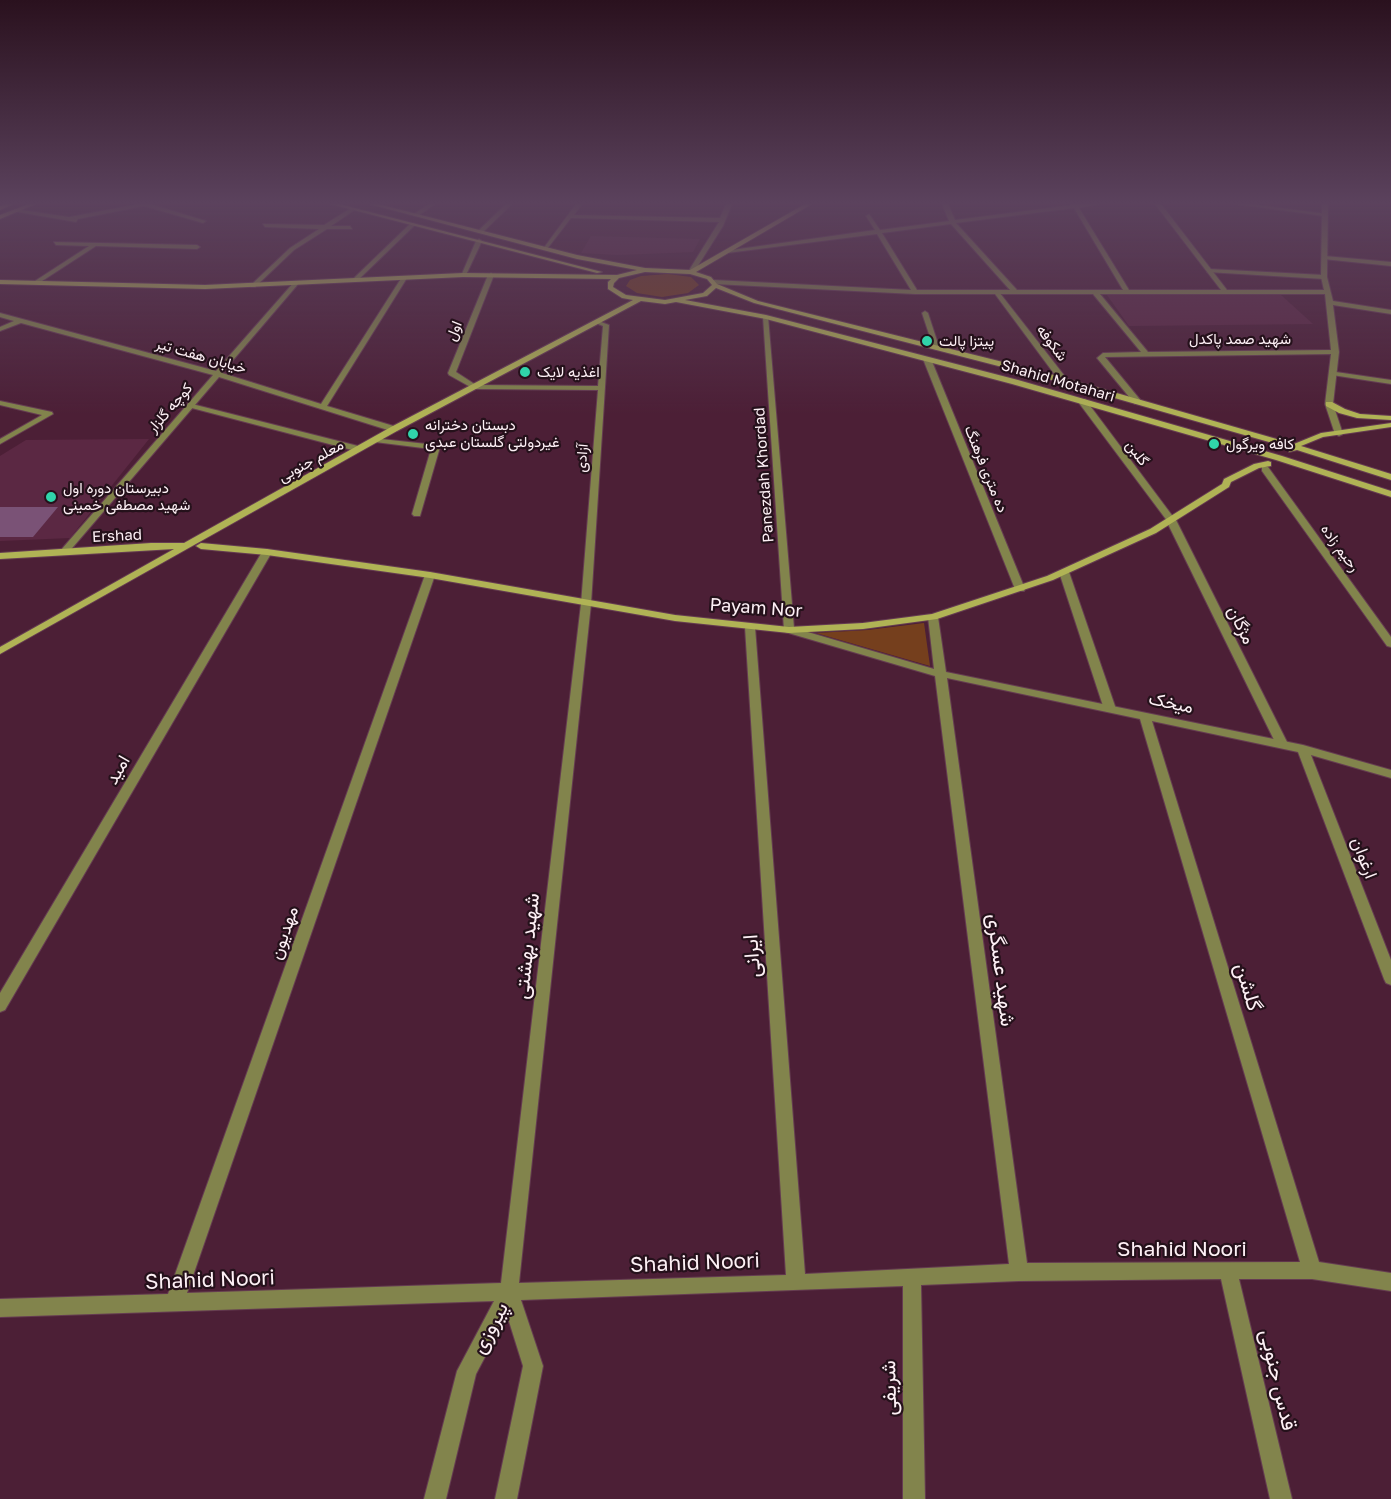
<!DOCTYPE html>
<html>
<head>
<meta charset="utf-8">
<style>
  body { margin:0 }
  canvas { display:block; background:#4c1f36 }
</style>
</head>
<body>
<canvas width="1391" height="1499"></canvas>
<script>
const ctx = document.querySelector('canvas').getContext('2d');
ctx.lineJoin = 'round';
function paint(path, color) { ctx.fillStyle = color; ctx.fill(path, 'evenodd'); }
const poly = rows => new Path2D(rows.map(r => 'M' + r).join(''));
function stroke(path, color, width, dash) { ctx.strokeStyle = color; ctx.lineWidth = width; ctx.lineCap = dash ? 'butt' : 'round'; ctx.setLineDash(dash || []); ctx.stroke(path); }
function drawText(font, color, halo, rows, align = 'center') {
  ctx.font = font + ' "Golos Text",Vazirmatn,sans-serif'; ctx.lineWidth = 4.5; ctx.setLineDash([]); ctx.textBaseline = 'middle'; ctx.strokeStyle = halo; ctx.fillStyle = color; for (const [text, x, y, turn = 0] of rows) {
    ctx.save(); ctx.translate(x, y); ctx.rotate((+turn || 0) * Math.PI / 180); ctx.textAlign = isNaN(turn) ? turn : align; if (halo) ctx.strokeText(text, 0, 0); ctx.fillText(text, 0, 0); ctx.restore();
  }
}
paint(poly([
  [591,236,700,239,693,252,618,255,581,253],
  [1107,295,1281,295,1313,324,1129,326],
  [149,439,70,538,0,541,0,456,26,440]
]), '#5b2843');
paint(poly([
  [668,274,691,277,699,285,688,293,662,297,637,293,626,286,630,280,641,276],
  [924,623,930,666,816,633,868,630]
]), '#753f1d');
paint(poly([
  [0,507,58,507,33,537,0,537]
]), '#7a5276');
const lane = poly([
  [1235,204,1250,204,1327,214,1324,216,1235,204],
  [479,239,482,241,466,275,461,276,476,241,479,239],
  [54,242,197,245,200,247,197,249,96,246,39,283,35,283,35,281,89,246,56,245,54,242],
  [1325,256,1391,262,1391,266,1323,259,1325,256],
  [1209,269,1324,275,1327,277,1324,279,1207,272,1209,269],
  [995,292,999,292,1067,379,1067,383,1061,383,995,294,995,292],
  [925,311,928,313,940,350,934,349,922,313,925,311],
  [1329,371,1391,380,1391,384,1332,375,1329,375,1329,371],
  [188,403,362,447,363,449,356,451,188,407,188,403],
  [372,438,436,445,440,447,420,516,414,516,412,514,431,449,375,442,372,442,372,438],
  [1262,467,1268,467,1391,637,1391,647,1387,646,1262,471,1262,467],
  [1171,517,1176,520,1288,744,1286,747,1278,747,1276,744,1166,520,1171,517],
  [1064,569,1069,572,1116,709,1114,711,1106,711,1104,709,1059,572,1064,569]
]);
const street = poly([
  [139,204,150,204,206,221,203,223,144,206,78,219,76,222,12,211,15,209,69,217,139,204],
  [429,204,435,204,418,216,414,216,414,214,429,204],
  [506,204,512,204,482,233,478,233,478,231,506,204],
  [576,204,582,204,574,215,720,218,726,204,732,204,723,226,694,272,691,274,688,272,719,222,571,218,547,249,543,249,576,204],
  [942,204,948,204,955,220,1072,205,1071,204,1099,204,1079,208,1129,290,1221,290,1155,204,1161,204,1227,290,1324,290,1321,277,1322,204,1328,204,1327,277,1333,301,1391,310,1391,314,1333,305,1339,352,1333,404,1343,434,1339,436,1335,434,1325,404,1331,354,1105,357,1142,402,1135,404,1097,358,1103,353,1141,352,1093,294,915,294,714,284,711,282,714,280,911,290,877,234,727,253,724,251,875,230,866,216,869,214,880,230,949,221,942,204],
  [1074,208,1123,290,1017,290,956,223,1074,208],
  [951,224,1010,290,917,290,882,233,951,224],
  [1100,294,1325,294,1331,350,1148,352,1100,294],
  [351,208,356,209,331,226,350,226,352,229,327,229,294,250,255,287,251,287,251,285,290,248,319,229,265,227,263,224,324,225,351,208],
  [411,223,416,224,357,281,353,281,353,279,411,223],
  [491,273,494,275,456,372,476,385,598,386,603,326,593,322,596,320,609,325,591,604,519,1283,786,1275,745,627,750,624,755,627,805,1274,1009,1264,935,676,785,632,784,630,763,317,768,316,794,628,934,669,928,617,933,614,938,617,946,672,1303,745,1391,770,1391,778,1311,755,1391,960,1391,985,1386,983,1384,979,1298,752,1152,721,1319,1262,1391,1273,1391,1291,1312,1279,1239,1279,1292,1499,1270,1499,1221,1279,1019,1281,921,1285,925,1499,903,1499,903,1286,521,1300,543,1366,517,1499,495,1499,523,1366,507,1315,476,1374,446,1499,424,1499,457,1371,494,1301,0,1317,0,1299,168,1294,425,575,430,572,435,575,187,1293,501,1283,581,604,598,390,474,389,449,375,448,373,488,275,491,273],
  [947,678,1140,719,1300,1262,1027,1263,947,678],
  [402,277,407,278,327,406,397,427,397,431,391,431,219,377,67,554,61,554,61,550,213,375,21,323,0,331,0,327,14,321,0,317,0,313,216,371,295,281,299,281,299,283,222,373,321,404,402,277],
  [924,357,931,359,1025,589,1024,591,1016,591,1015,589,923,359,924,357],
  [1079,399,1085,399,1174,518,1174,522,1168,522,1079,403,1079,399],
  [0,401,52,412,53,414,0,444,0,439,42,415,0,405,0,401],
  [267,549,272,552,5,1010,0,1012,0,993,262,552,267,549]
]);
const secondary = poly([
  [6,204,14,204,0,210,0,206,6,204],
  [29,204,36,204,0,219,0,215,29,204],
  [330,204,339,204,602,272,597,273,330,204],
  [369,204,378,204,577,255,645,268,690,270,805,204,812,204,696,272,711,277,717,284,758,301,1047,373,1294,444,1321,433,1391,423,1391,427,1323,437,1301,446,1391,474,1391,480,1297,450,1289,452,1290,448,1041,377,754,303,716,288,707,296,685,300,766,315,1018,380,1282,456,1391,491,1391,497,1276,460,1012,384,766,319,676,302,665,304,641,301,397,431,0,654,0,647,174,549,0,559,0,553,151,543,184,543,391,427,633,300,622,298,608,289,608,282,611,279,463,277,205,289,0,284,0,280,205,285,463,273,617,275,637,270,577,259,369,204],
  [645,272,690,274,707,279,712,285,703,293,665,300,626,295,613,287,614,283,619,278,645,272],
  [1326,402,1332,402,1345,409,1360,414,1391,416,1391,420,1357,418,1339,413,1326,406,1326,402],
  [1268,461,1271,462,1271,466,1259,468,1231,482,1229,487,1156,533,1053,580,937,619,863,629,789,633,675,621,430,578,267,555,201,549,196,546,201,543,267,549,430,572,675,615,789,627,863,623,932,614,1047,576,1150,529,1222,484,1224,479,1254,464,1268,461]
]);
stroke(lane, '#653c51', 2);
stroke(street, '#653c51', 2);
stroke(secondary, '#653c51', 2);
paint(lane, '#82844c');
paint(street, '#82844c');
paint(secondary, '#b0b355');
const sky = ctx.createLinearGradient(0, 0, 0, 414);
sky.addColorStop(0, '#2a111e');
sky.addColorStop(0.49, '#5b425d');
sky.addColorStop(1, '#5b425d00');
ctx.fillStyle = sky;
ctx.fillRect(0, 0, 1391, 414);
for (const [x, y, r, color] of [
  [927,341,6,"#30d4aa"],
  [525,372,6,"#30d4aa"],
  [413,434,6,"#30d4aa"],
  [1214,444,6,"#30d4aa"],
  [51,497,6,"#30d4aa"]
]) { const dot = new Path2D(); dot.arc(x, y, r, 0, 2 * Math.PI); ctx.fillStyle = color; ctx.fill(dot); stroke(dot, '#25111b', 2); }
drawText('15px', '#fdf0f5', '#25111b', [
  ["اول",454,331,-68],
  ["شهید صمد پاکدل",1240,339],
  ["شکوفه",1052,343,53],
  ["خیابان هفت تیر",201,356,16],
  ["Shahid Motahari",1058,381,16],
  ["کوچه گلزار",170,408,-49],
  ["گلبن",1137,453,53],
  ["آزادی",582,458,-86],
  ["معلم جنوبی",311,461,-29],
  ["ده متری فرهنگ",986,469,68],
  ["Panezdah Khordad",764,475,-94],
  ["Ershad",117,536,-3],
  ["رحیم زاده",1340,548,54]
]);
drawText('15px', '#fdf0f5', '#25111b', [
  ["پیتزا پالت",939,341],
  ["اغذیه لایک",537,372],
  ["دبستان دخترانه",425,425],
  ["غیردولتی گلستان عبدی",425,442],
  ["کافه ویرگول",1226,444],
  ["دبیرستان دوره اول",63,488],
  ["شهید مصطفی خمینی",63,505]
], 'left');
drawText('18px', '#fdf0f5', '#25111b', [
  ["Payam Nor",756,608,4],
  ["مژگان",1241,625,64],
  ["میخک",1171,703,12],
  ["امید",118,770,-60],
  ["ارغوان",1364,858,69],
  ["مهدیون",284,933,-71]
]);
drawText('21px', '#fdf0f5', '#25111b', [
  ["شهید بهشتی",527,946,-84],
  ["ایرانی",752,956,-94],
  ["شهید عسگری",1001,970,83],
  ["گلشن",1248,987,73],
  ["Shahid Noori",1182,1249],
  ["Shahid Noori",695,1263,-2],
  ["Shahid Noori",210,1280,-2],
  ["پیروزی",490,1328,-62],
  ["قدس جنوبی",1278,1380,77],
  ["شریفی",889,1388,-91]
]);
</script>
</body>
</html>
